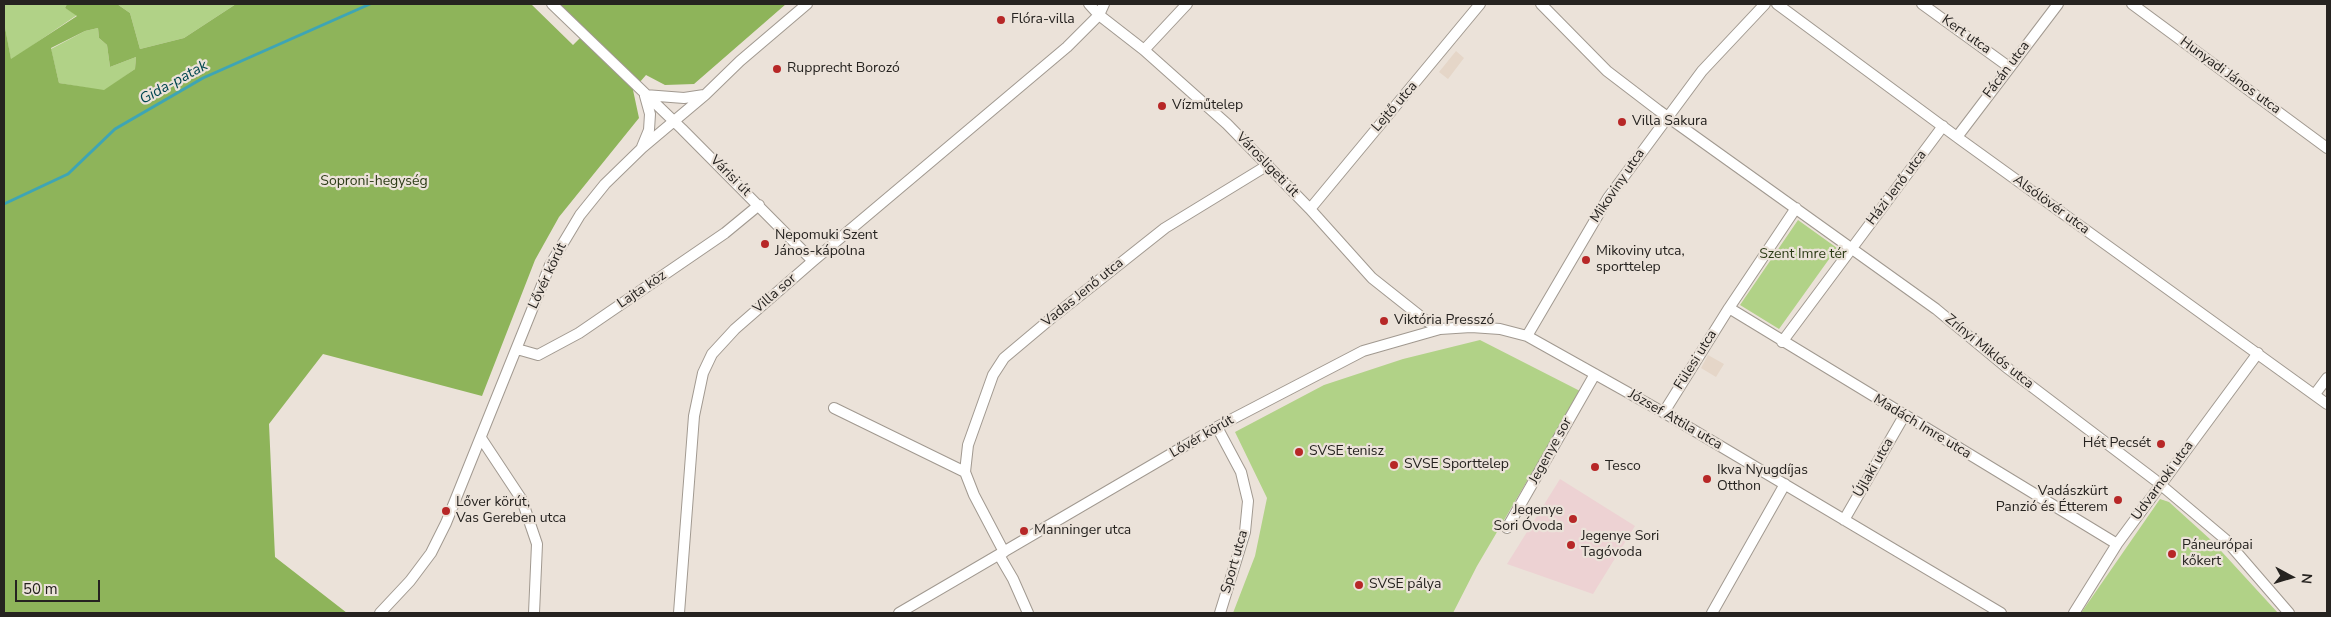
<!DOCTYPE html>
<html>
<head>
<meta charset="utf-8">
<style>
  body { margin:0 }
  #map { position:relative; width:2331px; height:617px; overflow:hidden; background:#ebe2d9; font-family:"Nunito Sans",sans-serif }
  canvas { display:block }
  .frame { position:absolute; inset:0; border:5px solid #262320; pointer-events:none }
  .north { position:absolute; left:2266px; top:552px; width:50px; height:50px; -webkit-text-stroke:4px #ebe2d9; paint-order:stroke; rotate:96deg; font-size:14px; font-weight:700; line-height:20px; text-align:center; color:#262320 }
  .north::after { content:''; display:block; margin:auto; width:18px; height:22px; background:#262320; clip-path:polygon(50% 0,100% 100%,50% 72%,0 100%) }
  .scale { position:absolute; left:15px; top:580px; width:85px; height:22px; box-sizing:border-box; border:2px solid #262320; border-top:0; padding-left:6px; font-size:15px; line-height:18px; white-space:nowrap; color:#262320; -webkit-text-stroke:4px #ebe2d9; paint-order:stroke }
</style>
</head>
<body>
<div id="map">
<canvas width="2331" height="617"></canvas>
<div class="frame"></div>
<div class="north">N</div>
<div class="scale">50 m</div>
</div>
<script>
const ctx = document.querySelector('canvas').getContext('2d');
ctx.lineJoin = 'round';
function paint(path, color) { ctx.fillStyle = color; ctx.fill(path, 'evenodd'); }
const poly = rows => new Path2D(rows.map(r => 'M' + r).join(''));
function stroke(path, color, width, dash) { ctx.strokeStyle = color; ctx.lineWidth = width; ctx.lineCap = dash ? 'butt' : 'round'; ctx.setLineDash(dash || []); ctx.stroke(path); }
function drawText(font, color, halo, rows, align = 'center') {
  ctx.font = font + ' "Nunito Sans",sans-serif'; ctx.lineWidth = 4.5; ctx.setLineDash([]); ctx.textBaseline = 'middle'; ctx.strokeStyle = halo; ctx.fillStyle = color; for (const [text, x, y, turn = 0] of rows) {
    ctx.save(); ctx.translate(x, y); ctx.rotate((+turn || 0) * Math.PI / 180); ctx.textAlign = isNaN(turn) ? turn : align; if (halo) ctx.strokeText(text, 0, 0); ctx.fillText(text, 0, 0); ctx.restore();
  }
}
paint(poly([
  [1456,51,1464,58,1448,79,1439,72],
  [1708,355,1724,364,1716,377,1701,368]
]), '#e5d6c8');
paint(poly([
  [1560,479,1635,526,1593,594,1507,564]
]), '#edd2d3');
paint(poly([
  [4,4,67,4,65,8,77,15,11,60,4,22],
  [117,4,236,4,184,38,140,49,130,13],
  [98,28,99,38,107,45,110,67,136,57,135,69,104,91,59,83,51,49,85,31],
  [1798,220,1837,248,1779,329,1740,305],
  [1480,340,1580,391,1477,566,1453,613,1233,613,1255,556,1267,498,1235,432,1324,385,1403,359],
  [2160,499,2169,502,2211,540,2278,613,2081,613]
]), '#b1d287');
paint(poly([
  [67,4,117,4,130,13,140,49,184,38,236,4,531,4,573,45,582,36,549,4,786,4,694,84,665,85,646,75,633,90,639,118,559,217,535,260,482,396,323,354,269,424,275,557,347,613,4,613,4,22,11,59,77,16,65,8],
  [98,28,99,38,107,45,110,67,136,57,135,69,104,90,59,83,51,48,85,31]
]), '#8eb45a');
stroke(poly([
  [4,204,68,174,115,129,203,78,370,4]
]), '#3ea5b5', 3);
const minor = poly([
  [552,4,682,129,813,261],
  [1089,4,1099,15,1144,50,1227,124,1310,209,1372,278,1425,320,1440,329],
  [1541,4,1607,71,1658,110,1936,309,2006,367,2155,480,2225,539,2289,613],
  [1777,4,1961,140,2327,404],
  [1922,4,2009,67],
  [2132,4,2327,148],
  [1144,50,1187,4],
  [645,95,684,98,704,95],
  [1957,137,2058,4],
  [642,147,649,130,650,114,645,96],
  [1310,209,1480,4],
  [1729,308,2117,544],
  [1527,336,1608,198,1702,71,1765,4],
  [1782,342,1943,126],
  [517,349,538,355,579,333,725,233,759,205],
  [2315,394,2327,378],
  [834,408,965,472],
  [1664,412,1729,308,1796,208],
  [1217,427,1241,472,1248,501,1245,532,1220,613],
  [481,438,522,500,537,544,534,613],
  [1844,520,1904,416],
  [1507,528,1595,374],
  [1004,552,974,495,965,472,968,445,993,375,1004,358,1054,316,1165,228,1268,165],
  [999,555,1013,579,1028,613],
  [380,613,410,581,431,553,446,523,550,265,580,215,605,184,642,148,705,95,740,61,807,4],
  [679,613,694,416,703,373,712,354,735,329,813,261,1067,47,1099,15,1104,4],
  [899,613,1217,427,1363,351,1440,329,1471,327,1500,329,1527,336,1668,415,2001,613],
  [1712,613,1785,484],
  [2074,613,2117,544,2258,353]
]);
stroke(minor, '#a19990', 12);
stroke(minor, '#fff', 10);
for (const [x, y, r, color] of [
  [1001,20,5,"#b72727"],
  [777,69,5,"#b72727"],
  [1162,106,5,"#b72727"],
  [1622,122,5,"#b72727"],
  [765,244,5,"#b72727"],
  [1586,260,5,"#b72727"],
  [1384,321,5,"#b72727"],
  [2161,444,5,"#b72727"],
  [1299,452,5,"#b72727"],
  [1394,465,5,"#b72727"],
  [1595,467,5,"#b72727"],
  [1707,479,5,"#b72727"],
  [2118,500,5,"#b72727"],
  [446,511,5,"#b72727"],
  [1573,519,5,"#b72727"],
  [1024,531,5,"#b72727"],
  [1571,545,5,"#b72727"],
  [2172,554,5,"#b72727"],
  [1359,585,5,"#b72727"]
]) { const dot = new Path2D(); dot.arc(x, y, r, 0, 2 * Math.PI); ctx.fillStyle = color; ctx.fill(dot); stroke(dot, '#ebe2d9', 2); }
drawText('14px', '#262320', '#ebe2d9', [
  ["Flóra-villa",1011,20],
  ["Rupprecht Borozó",787,69],
  ["Vízműtelep",1172,106],
  ["Villa Sakura",1632,122],
  ["Nepomuki Szent",775,236],
  ["János-kápolna",775,252],
  ["Mikoviny utca,",1596,252],
  ["sporttelep",1596,268],
  ["Viktória Presszó",1394,321],
  ["Hét Pecsét",2151,444,"right"],
  ["SVSE tenisz",1309,452],
  ["SVSE Sporttelep",1404,465],
  ["Tesco",1605,467],
  ["Ikva Nyugdíjas",1717,471],
  ["Otthon",1717,487],
  ["Vadászkürt",2108,492,"right"],
  ["Panzió és Étterem",2108,508,"right"],
  ["Lőver körút,",456,503],
  ["Vas Gereben utca",456,519],
  ["Jegenye",1563,511,"right"],
  ["Sori Óvoda",1563,527,"right"],
  ["Manninger utca",1034,531],
  ["Jegenye Sori",1581,537],
  ["Tagóvoda",1581,553],
  ["Páneurópai",2182,546],
  ["kőkert",2182,562],
  ["SVSE pálya",1369,585]
], 'left');
drawText('14px', '#262320', '#ebe2d9', [
  ["Kert utca",1966,35,35],
  ["Fácán utca",2007,70,-53],
  ["Hunyadi János utca",2230,76,36],
  ["Lejtő utca",1395,107,-49],
  ["Városligeti út",1267,165,46],
  ["Várisi út",730,176,45],
  ["Mikoviny utca",1618,186,-56],
  ["Házi Jenő utca",1897,188,-53],
  ["Alsólövér utca",2051,205,36],
  ["Lővér körút",548,276,-65],
  ["Lajta köz",642,290,-34],
  ["Vadas Jenő utca",1083,293,-39],
  ["Villa sor",775,294,-41],
  ["Zrínyi Miklós utca",1989,352,39],
  ["Fülesi utca",1696,360,-58],
  ["József Attila utca",1675,420,30],
  ["Madách Imre utca",1922,427,31],
  ["Lővér körút",1202,437,-30],
  ["Jegenye sor",1551,451,-61],
  ["Újlaki utca",1874,468,-60],
  ["Udvarnoki utca",2163,481,-54],
  ["Sport utca",1235,562,-74]
]);
drawText('14px', '#2d3c17', '#ebe2d9', [
  ["Soproni-hegység",374,182],
  ["Szent Imre tér",1803,255]
]);
drawText('italic 15px', '#00464f', '#ebe2d9', [
  ["Gida-patak",174,83,-29]
]);
</script>
</body>
</html>
